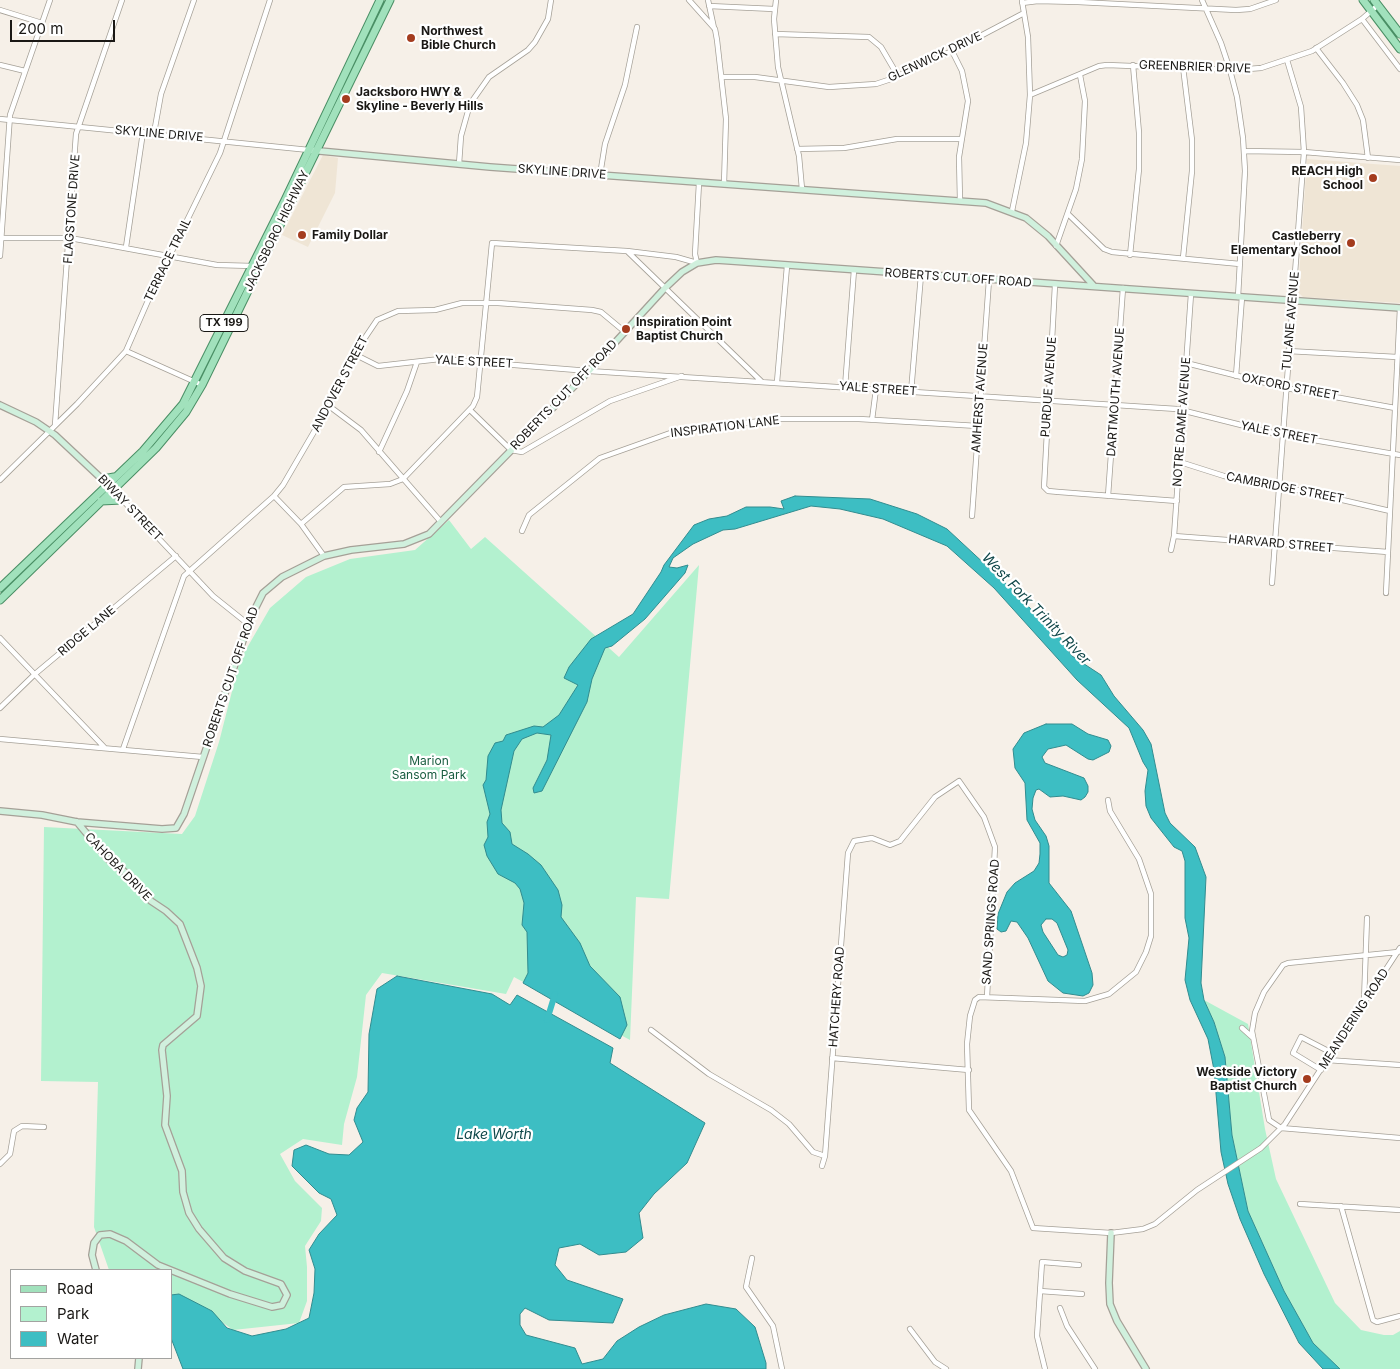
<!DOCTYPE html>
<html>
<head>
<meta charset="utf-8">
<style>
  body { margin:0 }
  #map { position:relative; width:1400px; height:1369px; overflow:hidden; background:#f6f0e8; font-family:Inter,sans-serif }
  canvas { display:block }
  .legend { position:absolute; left:10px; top:1269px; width:162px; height:90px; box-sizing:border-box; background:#fff; border:1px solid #a3a3a1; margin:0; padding:6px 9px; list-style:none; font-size:15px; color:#1a1815 }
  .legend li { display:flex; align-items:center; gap:10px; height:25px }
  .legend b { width:25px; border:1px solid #a3a3a1 }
  .scale { position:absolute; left:10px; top:20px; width:105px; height:22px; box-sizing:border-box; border:2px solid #1a1815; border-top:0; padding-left:6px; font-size:15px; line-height:18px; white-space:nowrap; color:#1a1815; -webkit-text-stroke:4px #fff; paint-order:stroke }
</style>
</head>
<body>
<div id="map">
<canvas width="1400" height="1369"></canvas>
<ul class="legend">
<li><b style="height:6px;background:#a1e1bc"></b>Road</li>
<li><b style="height:14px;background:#b3f1cf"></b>Park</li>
<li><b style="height:14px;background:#3dbec3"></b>Water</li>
</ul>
<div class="scale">200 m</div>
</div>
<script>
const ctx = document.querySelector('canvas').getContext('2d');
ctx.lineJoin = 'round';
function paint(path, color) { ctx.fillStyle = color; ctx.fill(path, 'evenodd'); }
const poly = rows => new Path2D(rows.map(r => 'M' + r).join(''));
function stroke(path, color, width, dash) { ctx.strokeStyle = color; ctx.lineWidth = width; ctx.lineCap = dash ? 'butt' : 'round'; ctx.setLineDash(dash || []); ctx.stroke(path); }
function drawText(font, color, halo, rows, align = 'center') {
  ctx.font = font + ' Inter,sans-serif'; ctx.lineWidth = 4.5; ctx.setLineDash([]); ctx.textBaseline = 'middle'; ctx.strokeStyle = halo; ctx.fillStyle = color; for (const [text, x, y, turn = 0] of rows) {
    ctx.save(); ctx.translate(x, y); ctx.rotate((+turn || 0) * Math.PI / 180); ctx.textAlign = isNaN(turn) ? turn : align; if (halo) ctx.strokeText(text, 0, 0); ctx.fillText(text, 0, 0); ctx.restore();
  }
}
paint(poly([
  [323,155,338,158,335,193,308,247,282,235],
  [1307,159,1400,166,1400,303,1303,297,1298,292]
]), '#efe5d5');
paint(poly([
  [449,520,471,549,485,537,619,657,699,565,669,899,636,897,630,1040,514,977,506,994,382,973,366,995,357,1077,344,1124,342,1145,303,1139,280,1154,295,1181,322,1208,321,1221,305,1246,307,1267,307,1301,299,1323,233,1330,196,1303,171,1295,171,1270,109,1270,94,1227,98,1082,41,1081,44,827,182,834,195,816,219,742,240,660,270,608,306,577,350,559,415,550],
  [1204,1000,1248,1024,1265,1129,1276,1179,1335,1303,1361,1330,1384,1335,1393,1335,1400,1331,1400,1369,1340,1369,1313,1343,1284,1291,1248,1211,1232,1135,1225,1057,1214,1022]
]), '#b3f1cf');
const water = poly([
  [795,496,870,499,917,514,947,529,1016,593,1040,619,1056,631,1072,656,1101,675,1114,696,1143,730,1151,744,1165,813,1170,823,1195,847,1206,877,1201,983,1204,1000,1214,1022,1225,1057,1232,1135,1248,1211,1284,1291,1303,1325,1313,1343,1340,1369,1323,1369,1299,1343,1264,1274,1240,1219,1228,1184,1221,1152,1214,1070,1208,1039,1190,1000,1185,980,1189,938,1185,918,1185,861,1182,851,1174,847,1151,818,1146,806,1145,791,1148,770,1143,762,1129,728,1077,680,994,588,947,546,883,519,840,509,811,506,735,529,723,530,693,544,673,558,669,567,677,568,688,565,685,573,645,619,612,646,605,648,592,679,587,702,542,791,534,793,533,788,547,760,551,735,537,733,522,739,514,751,501,810,502,823,510,832,512,844,528,854,541,865,558,890,562,905,561,917,580,943,590,966,620,997,627,1025,620,1039,523,983,528,973,527,932,522,925,524,903,520,889,515,883,498,874,487,856,484,845,488,837,487,822,490,814,483,785,486,780,488,756,495,743,503,741,506,735,534,726,543,727,559,715,578,685,564,678,569,667,591,639,633,614,661,572,664,565,694,525,709,519,727,516,746,507,770,507,784,509,781,501,795,496],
  [1046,724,1072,724,1088,734,1108,740,1111,746,1109,752,1093,760,1088,759,1066,745,1048,749,1042,757,1045,763,1084,778,1088,786,1088,792,1085,797,1081,800,1063,796,1050,797,1039,789,1036,790,1033,798,1032,809,1035,820,1046,836,1049,846,1049,883,1071,911,1092,973,1093,985,1089,993,1083,996,1063,993,1048,981,1028,938,1017,922,1011,921,1006,931,1001,932,997,929,998,914,1007,892,1015,883,1034,871,1039,863,1040,854,1040,843,1027,820,1025,783,1015,768,1013,749,1024,733,1046,724],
  [1046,919,1052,919,1057,923,1068,950,1067,955,1063,957,1058,955,1043,932,1041,925,1046,919],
  [397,976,492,994,510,1005,517,995,613,1048,610,1063,705,1123,687,1163,654,1194,639,1213,643,1238,626,1252,599,1255,580,1244,559,1248,555,1265,567,1280,623,1299,613,1323,549,1320,525,1308,520,1314,520,1325,526,1335,575,1348,582,1364,603,1359,617,1341,639,1327,664,1315,706,1304,736,1309,755,1327,766,1363,766,1369,183,1369,171,1338,171,1295,179,1294,212,1311,227,1328,252,1336,286,1329,309,1318,314,1293,315,1269,309,1250,319,1234,337,1215,331,1199,319,1193,292,1166,294,1150,306,1145,329,1154,349,1155,363,1142,354,1120,357,1108,368,1092,369,1034,377,989,397,976]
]);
paint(water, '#3dbec3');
stroke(water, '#328c8f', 1);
stroke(poly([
  [547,1020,555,994]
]), '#3dbec3', 6);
const street = poly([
  [689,0,715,29,717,40,726,119,724,184],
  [708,0,714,28],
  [776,0,774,19,778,67,799,156,802,189],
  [1202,0,1221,43,1230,70,1237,97,1243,138,1245,171,1238,297],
  [1022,3,1038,1,1078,2,1236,10,1250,9,1276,0],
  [709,6,774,9],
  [0,10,42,23],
  [1362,19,1400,69],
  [775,34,869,37,881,47,898,76],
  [1316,48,1343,83,1357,105,1363,120,1368,158],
  [952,51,962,71,968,101,959,157,960,201],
  [0,65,25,71],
  [1183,67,1192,140,1192,171,1183,258],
  [722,77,755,77,829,87,876,84,891,79,952,51,1024,13],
  [1030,95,1099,66,1107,65,1235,70,1261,68,1312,51,1362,19,1378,5],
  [0,119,309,150],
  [154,133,161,94,194,0],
  [797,149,844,148,897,139,962,139],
  [1244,151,1304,152,1400,160],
  [459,164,461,136,470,104,489,77,528,50,535,42,548,19,551,0],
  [600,175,605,144,625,85,637,27],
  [1012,211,1026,143,1030,95,1028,37,1022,1],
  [1068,214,1104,249,1112,252,1240,264],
  [1,238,70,238,217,265,253,266],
  [1056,246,1076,189,1082,159,1085,101,1080,75],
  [126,247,143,132],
  [628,252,761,381],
  [1130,255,1139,169,1139,133,1133,65],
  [0,256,10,115,50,0],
  [697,263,695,254,699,183],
  [1055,285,1044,487,1048,491,1059,492,1177,501],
  [126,351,202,385],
  [1288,351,1397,357],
  [354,354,378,366,440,359,589,371,1177,409,1273,433,1400,455],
  [1186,363,1286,388,1395,408],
  [1236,376,1242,297],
  [777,382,787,266],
  [845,387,854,270],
  [911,392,921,275],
  [329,406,361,430,441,522],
  [470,410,511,450,522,452,610,401,682,376],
  [872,420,876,389],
  [55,425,76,134,122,0],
  [379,452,407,391,417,362],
  [1180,462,1224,476,1308,492,1390,511],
  [0,480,77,404,126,351,150,296,220,153,270,0],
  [113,490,213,596,248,624],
  [274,496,301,524,324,556],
  [1108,496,1123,288],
  [972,516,989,280],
  [301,524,344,487,390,484,403,479,473,406,477,397,492,243,627,251,676,257,697,263],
  [522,531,529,515,600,458,673,432,776,419,859,419,978,426],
  [1174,536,1388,552],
  [1171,550,1174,536,1191,294],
  [1272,583,1304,152,1301,107,1287,60],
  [1386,593,1400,308],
  [0,638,105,748],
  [0,708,35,674,176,556],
  [0,739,203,757],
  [123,749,184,576,274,496,283,485,329,406,354,354,377,320,398,311,435,310,462,303,498,303,592,310,601,312,625,332],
  [1108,800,1110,811,1139,859,1151,894,1151,936,1146,952,1136,972,1109,994,1085,1001,979,997,975,1000,970,1016,967,1044,969,1110,1011,1171,1033,1228,1111,1233,1143,1229,1155,1224,1197,1190,1261,1148,1285,1124,1400,948],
  [1398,952,1288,963,1283,965,1264,992,1255,1013,1252,1031,1269,1120,1281,1128,1400,1138],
  [1364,1001,1367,918],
  [1242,1028,1252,1037],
  [651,1030,709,1074,771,1110,789,1124,813,1152,825,1156],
  [832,1058,969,1070],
  [1327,1060,1400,1065],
  [1321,1070,1293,1053,1301,1037,1332,1053],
  [0,1164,10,1154,14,1131,22,1126,44,1127],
  [822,1166,825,1156,848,853,854,841,872,838,890,845,900,841,935,797,959,781,984,817,995,847,987,997],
  [1300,1204,1400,1210],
  [1341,1206,1373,1320,1377,1322,1400,1316],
  [752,1258,746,1287,773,1326,782,1369],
  [1040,1291,1082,1294],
  [1060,1308,1067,1326,1095,1369],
  [910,1329,935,1362,946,1369],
  [1045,1369,1037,1336,1042,1262,1079,1265]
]);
const secondary = poly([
  [309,150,490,167,986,203,1026,218,1048,236,1094,286],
  [0,405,36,422,55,435,104,481],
  [0,811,42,815,77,822,162,829,176,828,184,814,251,617,263,593,282,577,324,556,351,550,404,544,429,534,589,371,665,288,682,272,697,263,716,260,731,261,1400,308],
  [77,822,108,859,131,877,151,901,166,911,180,924,197,968,201,986,197,1016,163,1045,162,1050,167,1096,165,1125,182,1171,183,1192,189,1213,199,1229,224,1258,245,1271,281,1284,287,1295,282,1305,272,1307,230,1294,158,1265,126,1241,110,1234,100,1235,94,1243,92,1255,96,1270],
  [1111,1233,1109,1283,1110,1304,1117,1321,1146,1369],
  [138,1369,139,1358]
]);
const primary = poly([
  [1363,0,1400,49],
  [1374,0,1400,34],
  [103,479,114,477],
  [101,501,122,500],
  [0,588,143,451,183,404,285,200,380,0],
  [0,600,156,448,186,412,202,385,390,0]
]);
stroke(street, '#a5a097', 6);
stroke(secondary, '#a5a097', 8);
stroke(primary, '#498e64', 9);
stroke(street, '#fff', 4.5);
stroke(secondary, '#d0f0dd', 5.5);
stroke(primary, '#a1e1bc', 7);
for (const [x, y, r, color] of [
  [411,38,5,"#a43c1e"],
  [346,99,5,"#a43c1e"],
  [1373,178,5,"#a43c1e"],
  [302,235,5,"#a43c1e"],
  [1351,243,5,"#a43c1e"],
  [626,329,5,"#a43c1e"],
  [1307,1079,5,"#a43c1e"]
]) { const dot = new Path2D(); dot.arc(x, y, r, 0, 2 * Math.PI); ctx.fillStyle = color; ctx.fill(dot); stroke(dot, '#fff', 2); }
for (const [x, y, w] of [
  [224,323,48]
]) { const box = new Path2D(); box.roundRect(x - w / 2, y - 8.5, w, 17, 4); ctx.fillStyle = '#fff'; ctx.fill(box); stroke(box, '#1a1815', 1); }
drawText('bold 11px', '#1a1815', null, [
  ["TX 199",224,323]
]);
drawText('bold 12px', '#1a1815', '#fff', [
  ["Northwest",421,31],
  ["Bible Church",421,45],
  ["Jacksboro HWY &",356,92],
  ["Skyline - Beverly Hills",356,106],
  ["REACH High",1363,171,"right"],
  ["School",1363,185,"right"],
  ["Family Dollar",312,235],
  ["Castleberry",1341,236,"right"],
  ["Elementary School",1341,250,"right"],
  ["Inspiration Point",636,322],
  ["Baptist Church",636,336],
  ["Westside Victory",1297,1072,"right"],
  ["Baptist Church",1297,1086,"right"]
], 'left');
drawText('12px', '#1a1815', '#fff', [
  ["GLENWICK DRIVE",935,57,-25],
  ["GREENBRIER DRIVE",1195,67,2],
  ["SKYLINE DRIVE",159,134,5],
  ["SKYLINE DRIVE",562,172,4],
  ["FLAGSTONE DRIVE",72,209,-86],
  ["JACKSBORO HIGHWAY",277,231,-64],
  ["TERRACE TRAIL",168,260,-64],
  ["ROBERTS CUT OFF ROAD",958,278,4],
  ["TULANE AVENUE",1291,321,-85],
  ["YALE STREET",474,362,3],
  ["ANDOVER STREET",340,384,-62],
  ["PURDUE AVENUE",1049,387,-86],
  ["OXFORD STREET",1290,387,11],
  ["YALE STREET",878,389,4],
  ["DARTMOUTH AVENUE",1116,392,-86],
  ["ROBERTS CUT OFF ROAD",564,395,-46],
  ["AMHERST AVENUE",980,398,-86],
  ["NOTRE DAME AVENUE",1182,422,-86],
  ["INSPIRATION LANE",725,427,-7],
  ["YALE STREET",1279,433,11],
  ["CAMBRIDGE STREET",1285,488,11],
  ["BIWAY STREET",130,508,46],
  ["HARVARD STREET",1281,544,5],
  ["RIDGE LANE",87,631,-40],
  ["ROBERTS CUT OFF ROAD",231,677,-71],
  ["CAHOBA DRIVE",118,867,46],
  ["SAND SPRINGS ROAD",991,922,-86],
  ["HATCHERY ROAD",837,997,-86],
  ["MEANDERING ROAD",1354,1019,-57]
]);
drawText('12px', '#195d40', '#fff', [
  ["Marion",429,761],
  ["Sansom Park",429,775]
]);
drawText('italic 14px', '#0f4749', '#fff', [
  ["West Fork Trinity River",1036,609,46],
  ["Lake Worth",494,1135]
]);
</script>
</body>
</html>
